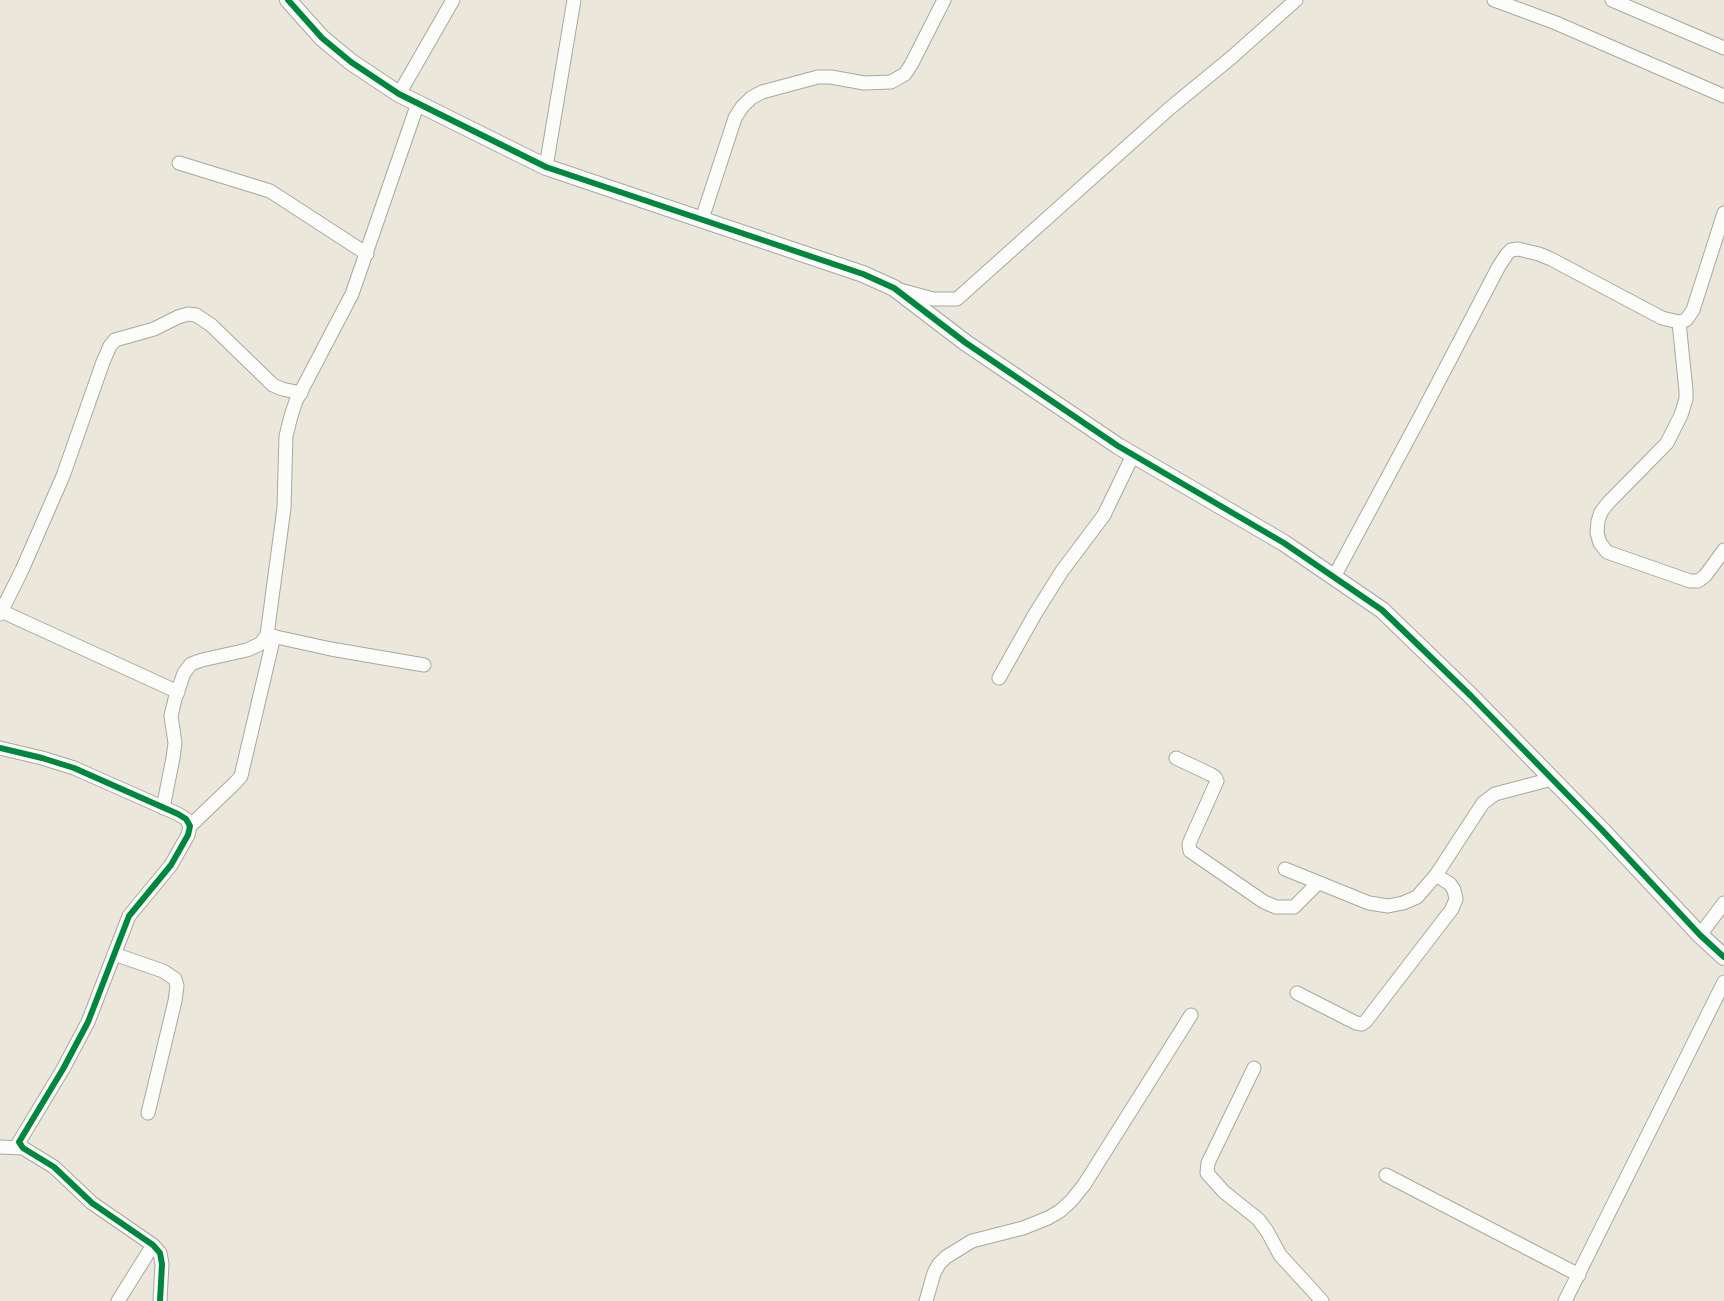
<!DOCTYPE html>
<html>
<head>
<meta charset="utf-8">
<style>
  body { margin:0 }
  canvas { display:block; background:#ebe8db }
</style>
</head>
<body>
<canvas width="1724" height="1301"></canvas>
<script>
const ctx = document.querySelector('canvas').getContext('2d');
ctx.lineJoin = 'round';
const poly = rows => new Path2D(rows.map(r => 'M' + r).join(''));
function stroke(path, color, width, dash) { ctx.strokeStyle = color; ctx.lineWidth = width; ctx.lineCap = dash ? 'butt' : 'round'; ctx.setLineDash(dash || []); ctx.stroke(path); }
const minor = poly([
  [1494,0,1556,23,1724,96],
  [1612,0,1724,48],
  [399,94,453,0],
  [179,163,270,191,367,254],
  [546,167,574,0],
  [702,219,735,118,742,107,751,98,762,92,818,77,831,77,864,83,891,82,905,74,911,65,944,0],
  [900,290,933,299,957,299,1170,108,1232,57,1296,0],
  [1679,322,1686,391,1686,399,1681,415,1667,443,1608,503,1601,512,1598,521,1597,533,1600,543,1607,552,1690,581,1698,581,1705,576,1724,550],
  [1334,577,1420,417,1499,266,1507,254,1511,250,1518,249,1539,254,1551,259,1662,318,1679,322,1686,320,1693,310,1724,213],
  [1,611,178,692],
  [0,614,22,570,63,476,103,362,110,346,115,340,154,329,178,317,188,314,196,315,211,325,273,385,282,389,301,393],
  [267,635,331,649,424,665],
  [999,678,1035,614,1062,571,1104,515,1133,455],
  [0,748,42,758,74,768,178,814,186,819,190,826,188,835,171,865,129,916,88,1022,63,1069,19,1142,23,1148,54,1167,92,1203,153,1245,160,1253,162,1264,160,1301],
  [1176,758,1210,774,1215,777,1217,781,1191,839,1189,844,1190,851,1264,902,1276,907,1294,907,1318,883],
  [163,808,173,758,175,743,171,716,175,699,184,673,191,664,202,660,247,650,260,644,267,635,284,508,286,436,291,416,296,401,352,294,418,103],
  [190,826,236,782,241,776,274,636],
  [1285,869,1369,903,1388,906,1403,903,1417,897,1436,875,1483,803,1495,794,1552,779],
  [1700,935,1724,903],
  [114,954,163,971,175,979,177,986,175,1001,148,1113],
  [1297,993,1356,1023,1362,1024,1366,1021,1452,909,1456,899,1454,890,1450,884,1436,875],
  [1254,1068,1208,1163,1207,1173,1224,1192,1258,1219,1267,1231,1280,1255,1322,1301],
  [0,1147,23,1148],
  [1386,1175,1579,1275],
  [118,1301,153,1245],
  [926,1301,934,1273,939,1264,946,1257,972,1241,1023,1228,1048,1218,1060,1211,1071,1201,1084,1185,1191,1015],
  [1565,1301,1724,982]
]);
const tertiary = poly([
  [288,0,322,38,351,62,399,94,546,167,863,274,894,288,966,343,1118,446,1284,543,1382,610,1471,696,1602,830,1700,935,1724,957]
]);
stroke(minor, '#a7a8a0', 15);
stroke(tertiary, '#a7a8a0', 18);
stroke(minor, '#fcfcfa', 13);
stroke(tertiary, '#fcfcfa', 16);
stroke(poly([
  [288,0,322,38,351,62,399,94,546,167,863,274,894,288,966,343,1118,446,1284,543,1382,610,1471,696,1602,830,1700,935,1724,957],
  [0,748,42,758,74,768,178,814,186,819,190,826,188,835,171,865,129,916,88,1022,63,1069,19,1142,23,1148,54,1167,92,1203,153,1245,160,1253,162,1264,160,1301]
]), '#00873e', 6);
</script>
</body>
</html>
